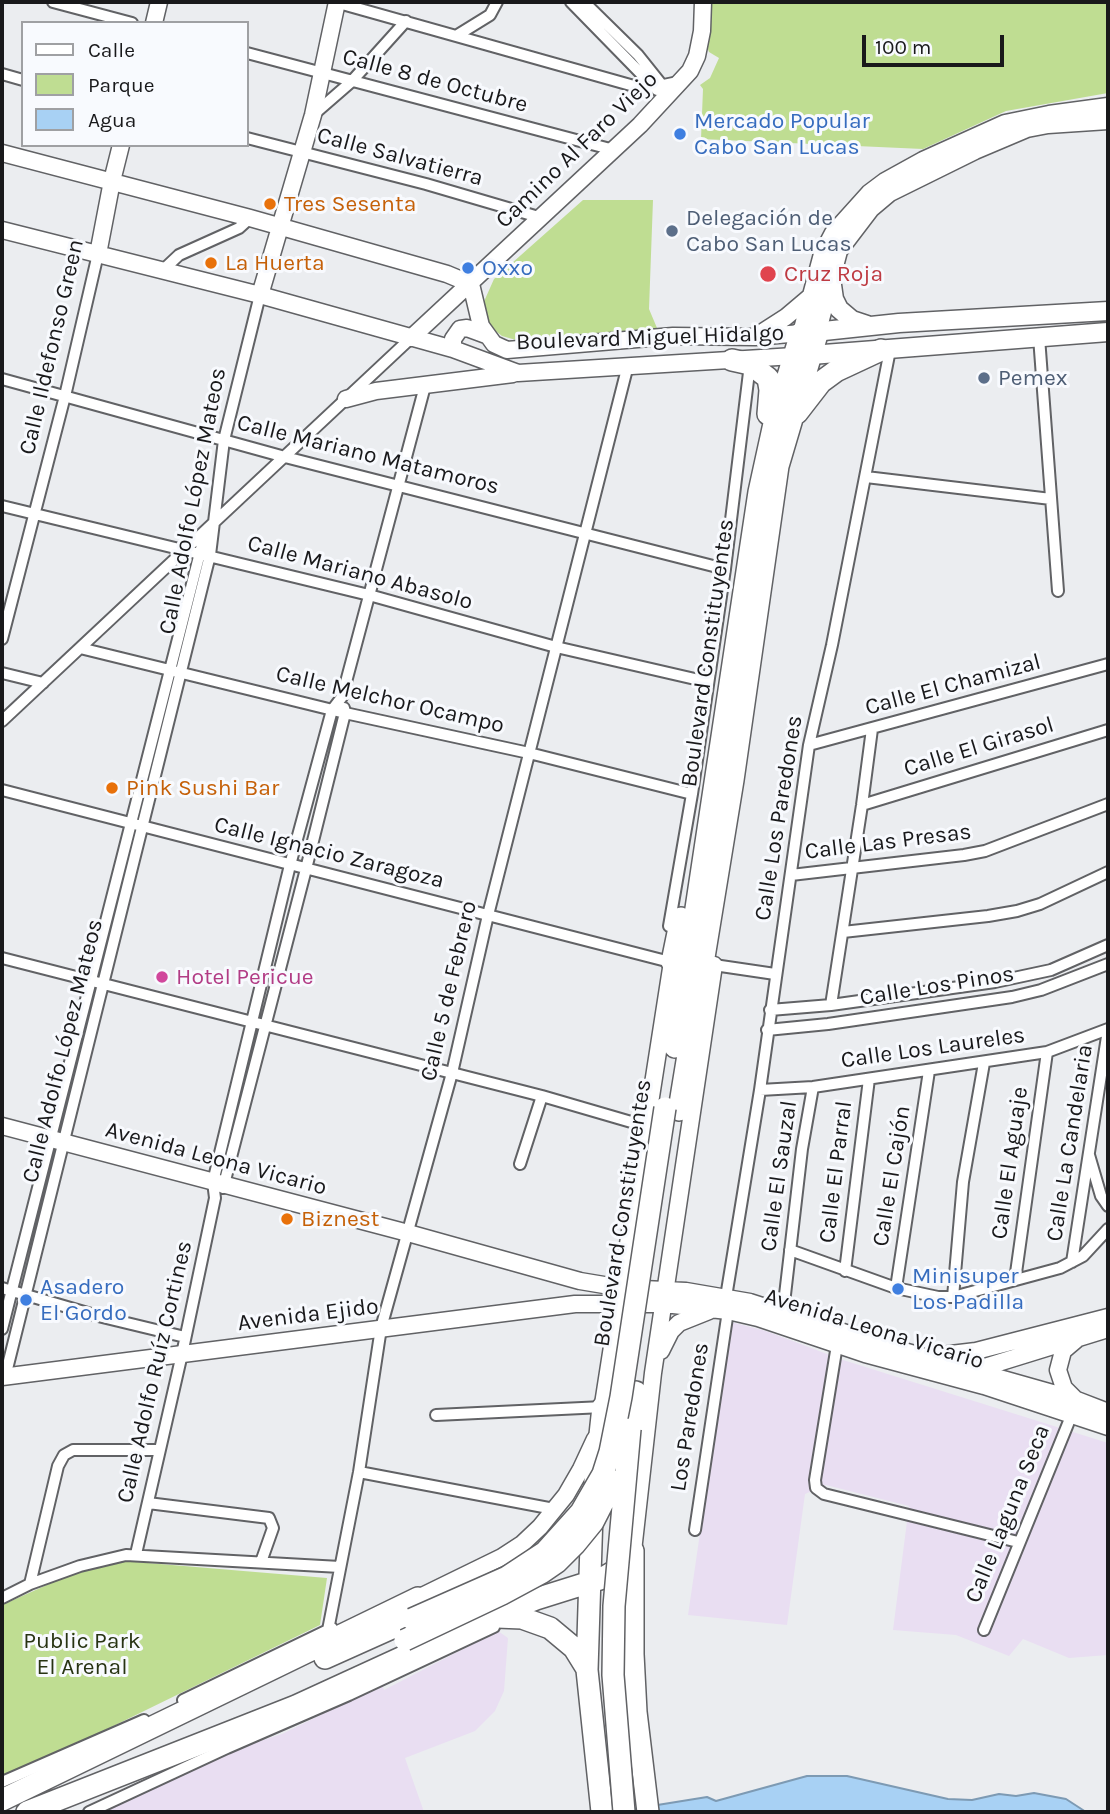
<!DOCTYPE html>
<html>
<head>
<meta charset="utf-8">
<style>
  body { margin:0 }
  #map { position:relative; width:1110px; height:1814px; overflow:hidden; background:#ebedf0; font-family:Karla,sans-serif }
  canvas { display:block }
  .frame { position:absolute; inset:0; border:4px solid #19191b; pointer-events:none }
  .legend { position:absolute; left:21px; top:21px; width:228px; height:126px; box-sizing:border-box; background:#f8fafe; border:2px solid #9fa0a3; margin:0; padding:9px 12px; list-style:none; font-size:21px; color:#19191b }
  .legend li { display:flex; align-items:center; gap:14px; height:35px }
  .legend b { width:35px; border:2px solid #9fa0a3 }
  .scale { position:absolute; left:862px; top:35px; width:142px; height:32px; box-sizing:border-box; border:4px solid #19191b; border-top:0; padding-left:9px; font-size:21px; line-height:24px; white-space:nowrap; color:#19191b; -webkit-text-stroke:5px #f8fafe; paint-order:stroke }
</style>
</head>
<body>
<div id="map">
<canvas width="1110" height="1814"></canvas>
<div class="frame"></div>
<ul class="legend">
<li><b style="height:9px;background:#fff"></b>Calle</li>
<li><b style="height:19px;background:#bfdd92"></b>Parque</li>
<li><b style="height:19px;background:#a8d1f4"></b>Agua</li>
</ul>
<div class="scale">100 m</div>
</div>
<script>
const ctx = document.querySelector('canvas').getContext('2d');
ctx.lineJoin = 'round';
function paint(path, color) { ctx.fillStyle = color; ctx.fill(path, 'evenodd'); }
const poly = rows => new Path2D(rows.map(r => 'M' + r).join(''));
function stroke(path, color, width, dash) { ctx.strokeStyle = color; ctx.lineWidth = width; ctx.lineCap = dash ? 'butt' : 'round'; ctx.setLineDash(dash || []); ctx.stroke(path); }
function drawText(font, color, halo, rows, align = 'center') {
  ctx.font = font + ' Karla,sans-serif'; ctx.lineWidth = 6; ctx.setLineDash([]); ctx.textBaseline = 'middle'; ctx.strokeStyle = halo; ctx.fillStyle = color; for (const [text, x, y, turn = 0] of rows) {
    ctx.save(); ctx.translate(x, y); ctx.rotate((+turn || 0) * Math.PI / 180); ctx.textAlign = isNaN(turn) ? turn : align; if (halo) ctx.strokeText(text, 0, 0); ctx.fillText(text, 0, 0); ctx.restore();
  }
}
paint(poly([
  [731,1322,766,1331,843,1360,1108,1443,1108,1655,1069,1658,1023,1639,1009,1656,956,1635,893,1630,909,1506,826,1485,805,1494,787,1625,688,1615],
  [498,1631,508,1638,504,1691,495,1711,475,1731,405,1758,424,1812,99,1812,241,1747,282,1734,382,1685,384,1690]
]), '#e9def2');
paint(poly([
  [711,2,1108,2,1108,93,1006,111,923,149,701,139,703,89,700,85,710,78,719,58,709,52,707,47],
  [583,200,653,200,649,309,657,328,564,338,516,340,502,336,485,323,482,306,494,279],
  [124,1561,327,1578,320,1625,97,1734,2,1776,2,1605,76,1572]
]), '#bfdd92');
const water = poly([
  [807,1776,847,1776,948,1799,972,1800,999,1794,1016,1796,1034,1793,1066,1799,1086,1812,614,1812,707,1797,716,1801,807,1776]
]);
paint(water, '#a8d1f4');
stroke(water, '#7d9ab3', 2);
const street = poly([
  [53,2,132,23],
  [335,2,634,86,654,87,678,82],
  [571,2,657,90],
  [584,2,638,55,666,90],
  [456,36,490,15,497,2],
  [247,53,614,150],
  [2,74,23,80],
  [313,115,351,82,406,21],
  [247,138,426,184,542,218],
  [162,271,179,255,239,228,250,218],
  [1039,337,1058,591],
  [2,379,285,457,725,569],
  [866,477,1051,499],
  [2,506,369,595,556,647,708,682],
  [2,639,65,396,98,254],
  [80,648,345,713,529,753,692,794],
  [2,673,43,683],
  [2,721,411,338],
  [809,745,1108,664],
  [2,790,674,963],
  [862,805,1108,730],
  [791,875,964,855,985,851,1108,804],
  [669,926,692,794,725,569,750,364],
  [843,932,988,916,1017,911,1040,904,1108,872],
  [2,958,542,1096,645,1126],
  [714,965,775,974],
  [831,1005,862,805,872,729],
  [770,1010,831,1005,995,982,1051,970,1108,945],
  [767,1030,828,1024,1012,997,1041,990,1108,964],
  [760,1090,813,1087,1047,1052,1108,1029],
  [1089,1155,1101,1196,1108,1206],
  [520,1164,542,1096],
  [223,1188,306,869,345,713,344,708],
  [790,1250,896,1288,938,1297,953,1297,1060,1268,1083,1256,1108,1229],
  [1072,1262,1108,1030],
  [845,1271,869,1079],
  [1015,1280,1047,1052],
  [2,1288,98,1316,185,1337],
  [896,1288,929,1071],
  [726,1297,760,1090,809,745,832,645,890,350],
  [953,1297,963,1182,984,1063],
  [783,1312,802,1149,813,1087],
  [2,1329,205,533],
  [837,1345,815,1480,816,1488,824,1494,1018,1542],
  [5,1377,210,555,224,440,260,295],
  [436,1415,603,1407],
  [359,1472,554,1509],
  [148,1503,269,1518,273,1528,261,1562],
  [695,1530,728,1311],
  [136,1554,182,1354,215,1198,213,1182,290,865,332,710,342,697,425,386],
  [30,1584,58,1466,64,1455,73,1450,159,1450],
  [2,1598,30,1584,80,1566,126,1555,340,1567],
  [328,1630,359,1472,381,1328,452,1073,488,915,628,365],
  [984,1630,1072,1414],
  [183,1700,332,1628],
  [2,1782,144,1720],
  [89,1812,227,1748,349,1695,494,1627]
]);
const secondary = poly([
  [154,23,159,2],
  [2,153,250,218,447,274,471,284,481,326,494,344,507,350,673,336,755,337,801,333,822,254,833,233,869,193,885,181,923,160,1005,123,1049,114,1108,106],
  [2,230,260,295,453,349,518,373,794,356],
  [98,254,112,181,121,145],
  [260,295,313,115,337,2],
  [818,331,839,251,871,209,890,193,975,151,1027,129,1048,125,1108,121],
  [758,335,786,317,812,295],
  [411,338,640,125,690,71,697,56,702,31,703,2],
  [453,349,453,339,460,329,467,328,486,335],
  [346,399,376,391,513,374],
  [2,1126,408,1233,580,1281,622,1288,686,1291,750,1302,893,1348,1077,1400,1108,1412],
  [661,1351,671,1331,679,1323,709,1311],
  [934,1356,976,1351,1108,1317],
  [972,1371,1108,1329],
  [2,1377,575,1304,664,1304,728,1311,758,1318,865,1354,984,1386,1108,1427],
  [1075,1399,1064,1388,1058,1370,1063,1351,1076,1340],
  [601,1417,672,962],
  [633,1551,653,1373,714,965],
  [418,1598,502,1557,522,1544,540,1527,566,1495,581,1469,595,1439]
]);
const primary = poly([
  [831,278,834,299,839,309,852,320,867,325],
  [805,333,899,323,1108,311],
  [798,356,1108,332]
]);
const highway = poly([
  [732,360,750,364,768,378,770,390,768,414],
  [797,413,821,382,836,371,881,350],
  [672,962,681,918],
  [675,1047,759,492,775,419,801,333],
  [679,1110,733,780,778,466,818,331],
  [630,1429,636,1392],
  [595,1481,603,1407],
  [592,1513,587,1670,602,1812],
  [633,1551,633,1654,636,1712,648,1812],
  [497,1617,522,1618,550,1628,574,1648,587,1669],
  [325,1658,412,1619],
  [2,1800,418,1598],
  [27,1812,296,1706,488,1618,536,1599,603,1578,623,1566,633,1551]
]);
stroke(street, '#616265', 14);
stroke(secondary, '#616265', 19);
stroke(primary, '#616265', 21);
stroke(highway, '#616265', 24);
stroke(street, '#fff', 10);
stroke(secondary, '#fff', 16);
stroke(primary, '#fff', 18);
stroke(highway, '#fff', 21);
const highwayBridge = poly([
  [412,1619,507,1577,545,1552,581,1512,603,1474,610,1452,621,1397,665,1108],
  [405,1640,502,1594,541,1573,557,1562,575,1544,593,1522,614,1481],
  [624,1812,613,1675,614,1606,630,1429]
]);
stroke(highwayBridge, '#616265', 24, []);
stroke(highwayBridge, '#fff', 21);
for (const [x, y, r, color] of [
  [680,134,7,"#3f7fe0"],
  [270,204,7,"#e8710a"],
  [672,231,7,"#5c6f8a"],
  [211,263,7,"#e8710a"],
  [468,268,7,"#3f7fe0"],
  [768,274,9,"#e0444e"],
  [984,378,7,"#5c6f8a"],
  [112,788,7,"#e8710a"],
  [162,977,7,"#d1479c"],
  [287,1219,7,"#e8710a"],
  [898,1289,7,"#3f7fe0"],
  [26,1300,7,"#3f7fe0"]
]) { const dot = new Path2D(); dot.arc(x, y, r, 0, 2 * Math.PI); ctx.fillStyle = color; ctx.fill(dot); stroke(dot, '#f8fafe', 2.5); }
drawText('23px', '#19191b', '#f8fafe', [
  ["Calle 8 de Octubre",435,81,15],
  ["Camino Al Faro Viejo",577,150,-44],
  ["Calle Salvatierra",400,157,15],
  ["Boulevard Miguel Hidalgo",650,338,-2],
  ["Calle Ildefonso Green",52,347,-77],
  ["Calle Mariano Matamoros",368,455,14],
  ["Calle Adolfo López Mateos",193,501,-79],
  ["Calle Mariano Abasolo",360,573,15],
  ["Boulevard Constituyentes",708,653,-82],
  ["Calle El Chamizal",953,685,-15],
  ["Calle Melchor Ocampo",390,700,13],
  ["Calle El Girasol",979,747,-17],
  ["Calle Los Paredones",779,818,-81],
  ["Calle Las Presas",888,842,-7],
  ["Calle Ignacio Zaragoza",329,853,14],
  ["Calle Los Pinos",937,986,-9],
  ["Calle 5 de Febrero",449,991,-77],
  ["Calle Los Laureles",933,1048,-8],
  ["Calle Adolfo López Mateos",63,1051,-76],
  ["Calle La Candelaria",1070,1143,-81],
  ["Avenida Leona Vicario",216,1159,15],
  ["Calle El Aguaje",1010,1163,-82],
  ["Calle El Parral",836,1172,-83],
  ["Calle El Sauzal",779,1176,-82],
  ["Calle El Cajón",892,1176,-81],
  ["Boulevard Constituyentes",623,1213,-81],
  ["Avenida Ejido",308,1315,-7],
  ["Avenida Leona Vicario",874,1329,17],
  ["Calle Adolfo Ruíz Cortines",155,1372,-77],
  ["Los Paredones",690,1417,-81],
  ["Calle Laguna Seca",1008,1514,-68]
]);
drawText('23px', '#366cbe', '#f8fafe', [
  ["Mercado Popular",694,121],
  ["Cabo San Lucas",694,147],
  ["Oxxo",482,268],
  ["Minisuper",912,1276],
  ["Los Padilla",912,1302],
  ["Asadero",40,1287],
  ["El Gordo",40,1313]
], 'left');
drawText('23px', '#c56008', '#f8fafe', [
  ["Tres Sesenta",284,204],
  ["La Huerta",225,263],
  ["Pink Sushi Bar",126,788],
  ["Biznest",301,1219]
], 'left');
drawText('23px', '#4e5e75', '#f8fafe', [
  ["Delegación de",686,218],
  ["Cabo San Lucas",686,244],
  ["Pemex",998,378]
], 'left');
drawText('23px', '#be3a42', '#f8fafe', [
  ["Cruz Roja",784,274]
], 'left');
drawText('23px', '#b23c85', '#f8fafe', [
  ["Hotel Pericue",176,977]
], 'left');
drawText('23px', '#273312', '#f8fafe', [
  ["Public Park",82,1641],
  ["El Arenal",82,1667]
]);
</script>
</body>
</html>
